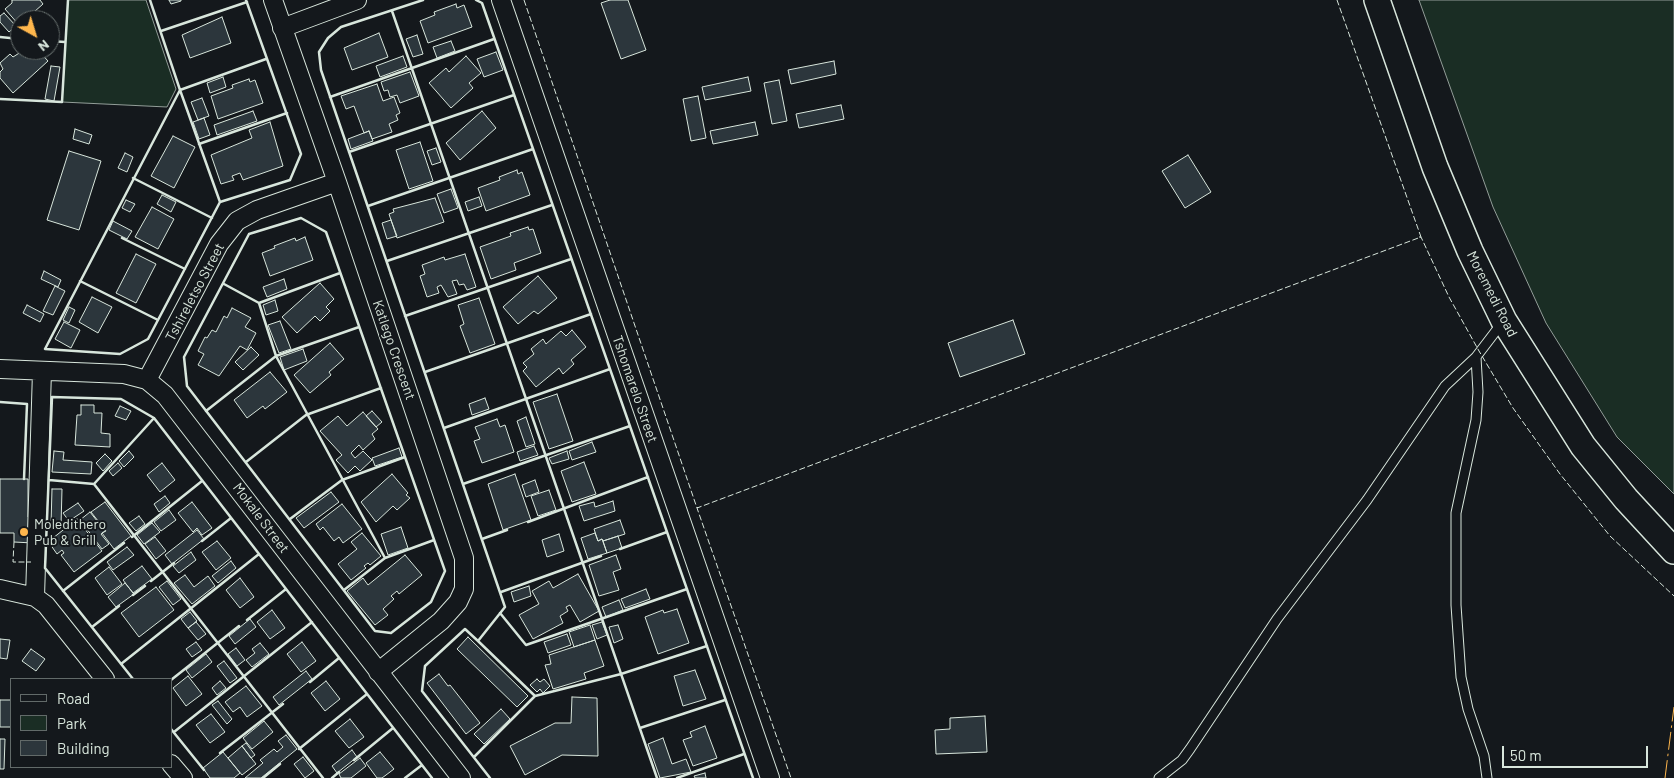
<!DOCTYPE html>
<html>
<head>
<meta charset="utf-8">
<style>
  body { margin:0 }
  #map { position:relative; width:1674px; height:778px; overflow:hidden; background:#14181c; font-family:Barlow,sans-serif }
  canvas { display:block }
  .legend { position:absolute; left:10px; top:678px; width:162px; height:90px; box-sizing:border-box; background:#14181c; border:1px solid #626a69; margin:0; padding:6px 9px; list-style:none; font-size:15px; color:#d8e6dc }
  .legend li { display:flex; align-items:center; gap:10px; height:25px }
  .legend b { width:25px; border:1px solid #626a69 }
  .north { position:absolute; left:10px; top:10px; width:50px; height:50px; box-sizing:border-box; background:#14181c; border:1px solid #626a69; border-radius:50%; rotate:141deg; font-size:14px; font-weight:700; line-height:20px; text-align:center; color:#d8e6dc }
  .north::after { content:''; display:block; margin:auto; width:18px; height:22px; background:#ffb74d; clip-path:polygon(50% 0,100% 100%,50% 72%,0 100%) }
  .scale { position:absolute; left:1502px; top:746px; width:146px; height:22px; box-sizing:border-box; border:2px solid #d8e6dc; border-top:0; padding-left:6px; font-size:15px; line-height:18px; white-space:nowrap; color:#d8e6dc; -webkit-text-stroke:4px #14181c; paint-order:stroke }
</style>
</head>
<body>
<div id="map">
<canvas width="1674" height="778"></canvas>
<ul class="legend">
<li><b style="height:6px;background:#14181c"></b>Road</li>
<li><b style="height:14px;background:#1a2d24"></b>Park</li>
<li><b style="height:14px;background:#2c363c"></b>Building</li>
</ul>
<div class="north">N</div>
<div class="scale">50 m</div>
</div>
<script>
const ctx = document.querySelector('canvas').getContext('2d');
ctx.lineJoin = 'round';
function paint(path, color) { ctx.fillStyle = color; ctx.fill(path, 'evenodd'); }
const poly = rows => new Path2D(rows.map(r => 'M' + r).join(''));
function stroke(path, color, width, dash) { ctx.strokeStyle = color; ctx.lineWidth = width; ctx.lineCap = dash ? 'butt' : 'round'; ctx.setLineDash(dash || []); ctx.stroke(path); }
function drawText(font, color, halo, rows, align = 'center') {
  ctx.font = font + ' Barlow,sans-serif'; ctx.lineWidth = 4; ctx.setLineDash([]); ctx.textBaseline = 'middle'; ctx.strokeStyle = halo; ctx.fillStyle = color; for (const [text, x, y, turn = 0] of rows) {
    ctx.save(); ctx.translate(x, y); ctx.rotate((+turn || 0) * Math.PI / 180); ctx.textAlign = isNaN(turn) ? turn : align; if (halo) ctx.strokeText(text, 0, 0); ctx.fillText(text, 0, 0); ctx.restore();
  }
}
const green = poly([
  [68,0,146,0,176,89,167,107,62,102,68,0],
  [1419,0,1674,0,1674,494,1617,437,1546,323,1493,207,1419,0]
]);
paint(green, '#1a2d24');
stroke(green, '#939e99', 1);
const building = poly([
  [12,0,40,0,43,4,25,20,20,20,19,25,5,9,12,3,12,0],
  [169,0,181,0,181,1,171,4,169,0],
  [610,0,628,0,646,50,621,59,601,3,610,0],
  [456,4,457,8,464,5,472,27,428,43,420,21,435,15,434,12,456,4],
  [4,13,16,26,9,32,0,22,0,16,4,13],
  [222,17,231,43,190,58,182,35,222,17],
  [379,33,388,57,352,70,344,48,379,33],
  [417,35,423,54,413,57,406,39,417,35],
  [451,41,455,51,437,58,433,47,451,41],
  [24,50,38,50,48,61,13,93,0,78,0,72,3,69,0,63,10,54,13,57,24,50],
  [496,52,503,70,484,77,477,59,496,52],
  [403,56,407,67,380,77,376,66,403,56],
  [466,56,481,73,469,83,473,88,451,108,429,83,446,68,449,72,466,56],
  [834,61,836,74,791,84,788,70,834,61],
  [51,66,60,67,54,101,45,99,51,66],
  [410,72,419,96,400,103,397,95,390,97,388,90,384,91,381,82,410,72],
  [223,77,226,87,210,93,207,83,223,77],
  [748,77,751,91,705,100,702,87,748,77],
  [249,79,250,82,255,80,263,103,218,119,211,96,233,88,232,85,249,79],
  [779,80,787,121,772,124,764,83,779,80],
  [377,84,383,101,394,97,400,113,396,115,398,120,389,124,392,132,372,139,369,131,364,133,354,106,346,109,341,96,377,84],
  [698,96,706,138,691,141,683,99,698,96],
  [202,98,209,116,198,120,191,102,202,98],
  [841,105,844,119,799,128,796,114,841,105],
  [253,111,257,121,217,135,214,125,253,111],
  [482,111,496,128,460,160,446,143,482,111],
  [204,118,210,135,199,139,193,122,204,118],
  [270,122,283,166,243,180,240,173,232,176,234,180,221,184,211,155,252,138,249,130,270,122],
  [755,122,758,135,713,144,710,131,755,122],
  [75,129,92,135,89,144,73,139,75,129],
  [369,131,373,141,351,149,348,139,369,131],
  [173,136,195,147,174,188,151,176,173,136],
  [420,142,433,181,409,189,396,150,420,142],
  [436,148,441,162,432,165,427,151,436,148],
  [69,151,101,161,79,230,47,220,69,151],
  [125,153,133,157,127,172,118,168,125,153],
  [1188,155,1211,192,1185,208,1162,171,1188,155],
  [517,170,518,174,522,172,530,195,486,211,478,188,500,180,499,177,517,170],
  [451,189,458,208,444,213,437,194,451,189],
  [162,195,176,202,171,212,157,204,162,195],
  [479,197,482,206,468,211,465,202,479,197],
  [435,198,444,222,397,238,389,214,394,212,393,209,435,198],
  [126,200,135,204,130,212,122,208,126,200],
  [152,207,174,219,158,249,135,237,152,207],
  [391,220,397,236,387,239,382,223,391,220],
  [113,221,132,231,127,239,109,230,113,221],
  [528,227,529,230,533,229,541,253,514,263,516,270,491,279,480,247,511,236,510,233,528,227],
  [305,237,313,260,270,276,262,253,275,248,274,246,295,238,296,241,305,237],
  [136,254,156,264,136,303,116,293,136,254],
  [465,254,476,287,467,290,464,284,459,285,457,280,452,281,457,294,448,297,441,285,437,287,439,293,427,297,420,276,425,274,422,265,444,257,445,260,465,254],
  [44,271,61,280,58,287,41,279,44,271],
  [538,276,557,298,538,314,534,311,518,324,503,307,538,276],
  [284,279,287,289,267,297,263,287,284,279],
  [320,283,334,299,326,307,330,311,320,321,315,316,297,333,282,317,320,283],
  [55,286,65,291,53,315,43,311,55,286],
  [92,297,112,307,98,333,79,322,92,297],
  [479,298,495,344,470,353,460,326,464,324,458,305,479,298],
  [275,300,278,311,266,315,263,305,275,300],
  [27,305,44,314,40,322,23,313,27,305],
  [69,307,75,310,69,323,63,320,69,307],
  [232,308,251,318,245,327,256,333,247,350,240,346,219,376,198,365,204,354,198,351,205,337,207,338,212,330,216,332,224,316,227,318,232,308],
  [1013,320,1025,354,960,377,948,343,1013,320],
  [280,321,291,349,279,353,268,325,280,321],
  [64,322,80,330,71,348,55,339,64,322],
  [572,330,586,347,571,360,574,364,563,374,559,368,536,387,523,371,527,367,523,363,534,354,531,349,543,339,546,344,561,331,566,336,572,330],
  [330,343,344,359,329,372,331,375,310,393,294,375,330,343],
  [251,347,259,355,243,370,235,362,251,347],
  [303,349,307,361,284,370,280,357,303,349],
  [270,372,287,392,265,409,263,406,247,418,234,400,270,372],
  [557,394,573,441,549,449,533,402,557,394],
  [485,398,489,409,472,415,469,404,485,398],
  [81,405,94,405,94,413,102,413,101,433,110,434,110,447,75,445,77,415,81,415,81,405],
  [120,406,131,411,126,420,115,416,120,406],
  [372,411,382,422,376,427,366,416,372,411],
  [363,412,378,429,372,434,375,439,363,450,359,445,351,453,355,458,363,451,372,460,360,471,355,466,348,473,336,460,342,455,320,431,338,416,347,426,363,412],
  [526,417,535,444,526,447,517,421,526,417],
  [497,419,500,427,505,425,514,452,482,463,474,441,480,439,475,427,497,419],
  [592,442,596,452,572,460,569,451,592,442],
  [534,446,538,455,520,461,517,452,534,446],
  [399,448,402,457,375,466,372,458,399,448],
  [54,451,64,452,63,460,92,462,91,474,52,472,54,451],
  [129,451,134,457,124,467,119,461,129,451],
  [567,451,569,459,552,464,549,458,567,451],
  [105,454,112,461,103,471,96,463,105,454],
  [584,462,596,494,572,502,561,471,584,462],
  [118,463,122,468,113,476,109,471,118,463],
  [162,463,175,480,160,492,147,475,162,463],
  [392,474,408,493,406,495,410,498,397,510,393,506,376,522,361,502,392,474],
  [515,474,531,520,503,530,488,484,515,474],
  [0,479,28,479,28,517,34,517,33,543,14,542,14,533,0,533,0,479],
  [535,480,539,492,526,497,522,485,535,480],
  [52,489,62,489,61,526,51,525,52,489],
  [549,490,556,510,538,516,531,496,549,490],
  [331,492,339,502,304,528,296,518,331,492],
  [165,496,170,503,159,512,154,504,165,496],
  [613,501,615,511,584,521,579,506,594,502,595,507,613,501],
  [105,502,131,536,114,549,102,533,106,531,91,512,105,502],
  [192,502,212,528,202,535,197,528,193,532,178,513,192,502],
  [78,503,84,511,69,521,63,513,78,503],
  [342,504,362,529,343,543,339,537,334,541,323,527,320,530,316,524,342,504],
  [169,510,176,520,161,531,154,522,169,510],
  [90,512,105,531,101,534,109,544,102,549,80,520,90,512],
  [139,516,145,524,136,531,129,523,139,516],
  [77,519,102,551,74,572,61,555,64,553,62,550,57,554,50,544,55,540,53,538,77,519],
  [620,520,625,534,603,541,602,539,598,541,594,529,620,520],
  [152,523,160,532,144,544,137,535,152,523],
  [401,527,408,548,388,555,381,534,401,527],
  [197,530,204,539,172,564,165,555,197,530],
  [362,533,381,556,370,565,368,563,364,566,366,568,351,580,338,564,357,549,351,542,362,533],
  [595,533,598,541,602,539,607,553,588,559,581,538,595,533],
  [559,534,564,551,547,557,542,540,559,534],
  [618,536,622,548,607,553,603,541,618,536],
  [155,537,166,551,156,559,145,544,155,537],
  [217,541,231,558,216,570,202,552,217,541],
  [127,547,134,555,113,570,107,562,127,547],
  [191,552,196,560,179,573,173,566,191,552],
  [405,555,422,575,399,594,397,591,391,596,394,599,383,609,388,615,375,625,347,591,363,578,368,585,405,555],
  [616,555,621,569,613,572,619,590,599,596,589,565,616,555],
  [231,561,236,568,218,583,212,576,231,561],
  [142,566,152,579,133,593,123,580,142,566],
  [109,567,122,584,107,595,95,578,109,567],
  [578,574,599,611,580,622,570,605,566,607,568,611,560,616,563,623,533,639,519,615,539,604,532,591,549,581,553,588,578,574],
  [185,575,194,587,208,576,215,586,192,604,174,583,185,575],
  [240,578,254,597,240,608,226,590,240,578],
  [167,581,181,599,173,605,159,587,167,581],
  [125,583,134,594,116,607,108,597,125,583],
  [529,586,531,596,514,602,511,592,529,586],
  [156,587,174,610,139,637,121,613,156,587],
  [646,589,650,599,625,608,621,599,646,589],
  [619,600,623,610,606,617,602,607,619,600],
  [677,609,689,643,658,654,645,617,663,610,664,613,677,609],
  [272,610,285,628,270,639,257,622,272,610],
  [190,612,197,621,188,628,181,619,190,612],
  [250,619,256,627,235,644,229,636,250,619],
  [196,622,206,634,198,640,188,628,196,622],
  [602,622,607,635,597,639,592,625,602,622],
  [590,625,595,640,574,647,569,632,590,625],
  [618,625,623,639,614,643,609,627,618,625],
  [567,634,571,645,548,653,544,642,567,634],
  [468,637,528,696,517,707,457,649,468,637],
  [0,639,10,640,7,659,0,658,0,639],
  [595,640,604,666,584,673,586,679,553,689,545,665,551,664,549,655,595,640],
  [196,642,202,650,192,657,186,649,196,642],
  [302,642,316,661,301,672,287,654,302,642],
  [260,643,269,654,252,667,246,660,255,653,252,649,260,643],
  [236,648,245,660,237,666,228,654,236,648],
  [31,649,45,659,36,671,22,661,31,649],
  [206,654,212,662,192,678,186,670,206,654],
  [224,661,237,678,230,683,217,666,224,661],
  [695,670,706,699,683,706,674,676,695,670],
  [306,671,312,679,279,705,273,697,306,671],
  [439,674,448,686,450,685,480,723,466,734,427,683,439,674],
  [188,676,202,694,186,706,173,688,188,676],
  [537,679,540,682,544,679,550,686,543,693,540,689,537,692,530,685,537,679],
  [220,681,226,688,217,695,212,688,220,681],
  [326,681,340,699,325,711,311,693,326,681],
  [246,686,262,706,247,717,240,707,233,712,225,702,246,686],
  [572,697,597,698,598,756,562,755,525,775,510,746,555,723,571,723,572,697],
  [0,700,11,700,11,727,0,727,0,700],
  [218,701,232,719,227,724,212,705,218,701],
  [501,709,510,719,484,744,474,734,501,709],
  [211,714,225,732,210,743,196,725,211,714],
  [985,716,987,752,936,754,935,730,950,729,950,718,985,716],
  [350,719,364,737,349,748,335,731,350,719],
  [264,721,273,732,252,749,243,738,264,721],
  [705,726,717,758,693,766,683,740,692,737,690,732,705,726],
  [286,735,297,749,261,778,245,778,263,763,260,760,274,749,277,752,283,747,278,741,286,735],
  [663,738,672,764,686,759,691,772,660,778,648,744,663,738],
  [0,739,5,739,4,769,0,769,0,739],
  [246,743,255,755,251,758,242,746,246,743],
  [242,746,256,764,242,775,228,758,242,746],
  [352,750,357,757,337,773,332,766,352,750],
  [223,752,240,773,234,778,210,778,203,768,223,752],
  [380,752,394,769,382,778,377,778,366,763,380,752],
  [303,757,314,771,305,778,294,764,303,757],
  [360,758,366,766,351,778,341,778,339,774,360,758],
  [705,773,706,778,695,778,694,776,705,773]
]);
paint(building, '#2c363c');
stroke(building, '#d8e6dc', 1);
const lane = poly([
  [1476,357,1478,392,1476,420,1456,513,1456,605,1461,677,1468,709,1484,756,1487,778],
  [1159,778,1182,760,1190,749,1277,619,1367,500,1445,386,1476,357,1502,323]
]);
const street = poly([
  [273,0,337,182,464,558,464,589,458,602,441,621,378,672],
  [501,0,770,778],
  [282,28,357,0],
  [0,369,124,374,147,380,165,395,461,778],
  [147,380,219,244,237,221,257,210,337,182],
  [0,589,35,597,46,605,105,679],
  [35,597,42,371],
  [171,764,183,778]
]);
const secondary = poly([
  [1377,0,1435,167,1470,251,1504,321,1583,446,1626,499,1674,551]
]);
stroke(lane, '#d8e6dc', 11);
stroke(street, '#d8e6dc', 20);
stroke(secondary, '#d8e6dc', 28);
stroke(lane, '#14181c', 9);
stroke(street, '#14181c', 18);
stroke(secondary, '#14181c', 25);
stroke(poly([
  [524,0,697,508,1421,237,1337,0],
  [1419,237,1421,237,1449,297,1479,351,1513,408,1560,474,1610,536,1674,596],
  [698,507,697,508,791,778],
  [14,542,13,562,31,562]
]), '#d8e6dc', 1, [6, 2.5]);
stroke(poly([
  [150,0,180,90,45,349,120,354,148,339,220,202,290,180,301,154,246,0],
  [423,0,341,27,328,38,319,52,321,70,505,607,478,641,465,629,425,666,422,691,490,778],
  [476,0,482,3,753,778],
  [392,11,657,778],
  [161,31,247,2],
  [0,37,20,39],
  [50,41,65,42],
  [330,97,494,39],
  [0,99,62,102,68,0],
  [199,144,287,113],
  [349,152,514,95],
  [133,178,212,218],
  [220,202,180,90,266,59],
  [368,206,533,149],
  [301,218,326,232,445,571,431,602,391,633,375,631,187,386,184,357,249,234,301,218],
  [122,238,185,269],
  [387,261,552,205],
  [80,281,158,320],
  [224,284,259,303,276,356,385,558],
  [259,303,340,273],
  [405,316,571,259],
  [425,372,591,314],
  [0,402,27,404,24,479],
  [206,411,276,356,359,327],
  [444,428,610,369],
  [246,462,306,415,381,388],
  [49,480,94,484,323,778],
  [94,484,154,418],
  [463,484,630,426],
  [290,519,342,480,405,457],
  [528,522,648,477],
  [132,537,202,481],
  [482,539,507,530],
  [202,541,231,518],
  [620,549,667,532],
  [151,581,174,563],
  [344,590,385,558,434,540],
  [63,591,124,543],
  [501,592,601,556],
  [133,595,145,586],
  [500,613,526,645,687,589],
  [247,620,286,589],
  [92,627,119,606],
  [478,641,535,696,621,674,707,646],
  [121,664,259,554],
  [133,679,45,568,52,397,121,399,154,418,432,778],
  [171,680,239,626],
  [310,682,339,658],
  [640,728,725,700],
  [171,729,204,770],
  [174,732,312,622],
  [299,749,367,694],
  [220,753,283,704],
  [474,757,535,696],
  [354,760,393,728],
  [263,778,280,764],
  [332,778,339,772],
  [405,778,422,765],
  [677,778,744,754]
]), '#d8e6dc', 2.5);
stroke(poly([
  [1665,778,1674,707]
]), '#ffb74d', 1, [18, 4, 2.5, 4]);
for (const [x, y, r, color] of [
  [24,532,5,"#ffb74d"]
]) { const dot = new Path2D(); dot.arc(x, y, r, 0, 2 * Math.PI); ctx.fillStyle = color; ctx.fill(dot); stroke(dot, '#14181c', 2); }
drawText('14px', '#d8e6dc', '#14181c', [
  ["Tshireletso Street",195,292,-62],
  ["Moremedi Road",1492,294,63],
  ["Katlego Crescent",394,350,71],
  ["Tshomarelo Street",635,389,71],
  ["Mokale Street",261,518,53]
]);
drawText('14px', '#d8e6dc', '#14181c', [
  ["Moledithero",34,524],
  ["Pub & Grill",34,540]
], 'left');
</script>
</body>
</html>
